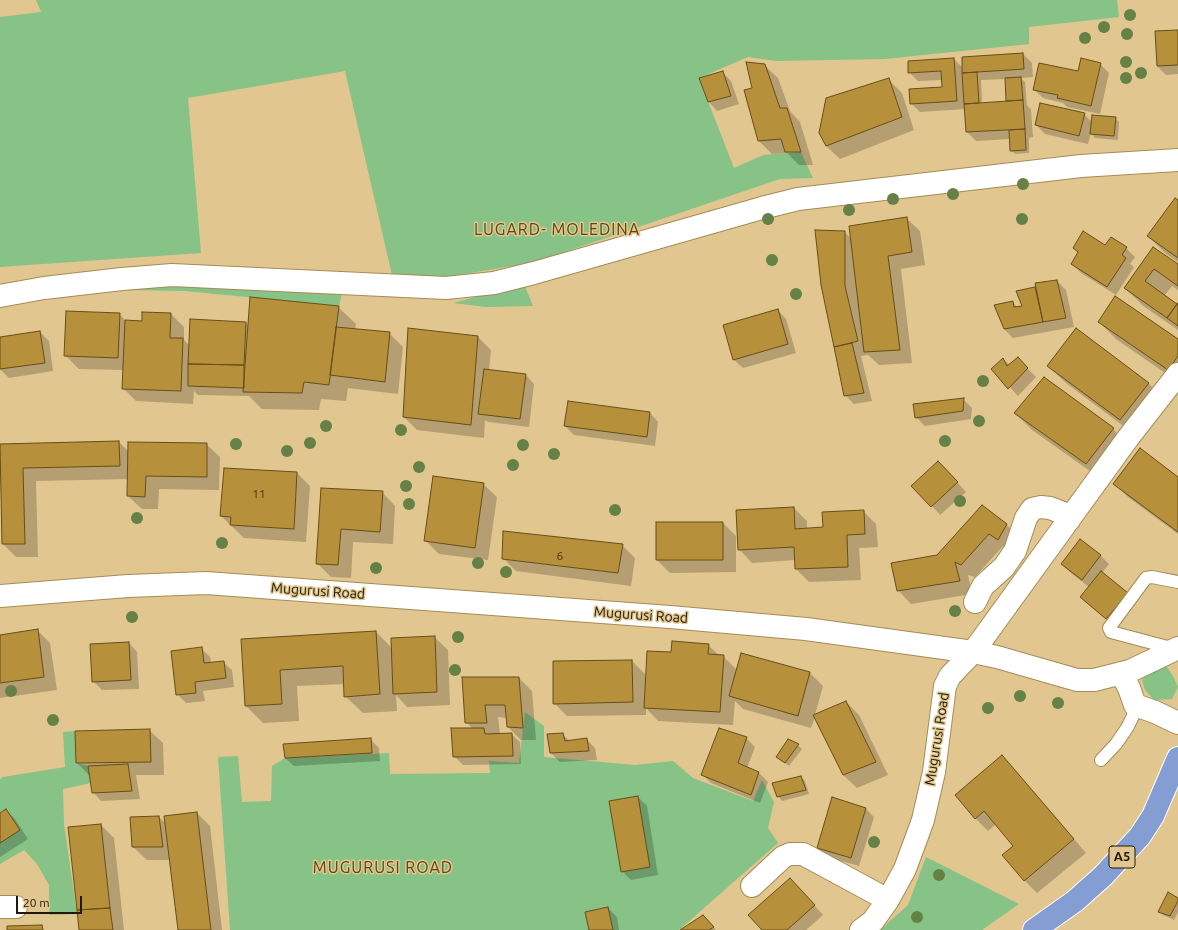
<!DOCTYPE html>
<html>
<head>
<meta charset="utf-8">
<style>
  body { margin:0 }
  #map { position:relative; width:1178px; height:930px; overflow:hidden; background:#e1c68f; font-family:Ubuntu,sans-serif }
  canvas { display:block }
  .scale { position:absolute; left:16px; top:896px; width:66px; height:18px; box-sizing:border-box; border:2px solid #221803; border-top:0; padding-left:5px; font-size:12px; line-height:14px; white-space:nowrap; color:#221803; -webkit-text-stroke:3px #e1c68f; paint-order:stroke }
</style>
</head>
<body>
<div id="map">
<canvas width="1178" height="930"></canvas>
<div class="scale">20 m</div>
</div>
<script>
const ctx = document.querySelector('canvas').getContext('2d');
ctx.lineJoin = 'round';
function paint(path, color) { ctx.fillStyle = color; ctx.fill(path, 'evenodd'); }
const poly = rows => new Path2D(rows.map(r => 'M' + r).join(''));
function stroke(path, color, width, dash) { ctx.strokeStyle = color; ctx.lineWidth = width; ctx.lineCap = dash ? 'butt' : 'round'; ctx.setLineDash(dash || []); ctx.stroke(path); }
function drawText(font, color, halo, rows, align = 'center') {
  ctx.font = font + ' Ubuntu,sans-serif'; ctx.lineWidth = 3; ctx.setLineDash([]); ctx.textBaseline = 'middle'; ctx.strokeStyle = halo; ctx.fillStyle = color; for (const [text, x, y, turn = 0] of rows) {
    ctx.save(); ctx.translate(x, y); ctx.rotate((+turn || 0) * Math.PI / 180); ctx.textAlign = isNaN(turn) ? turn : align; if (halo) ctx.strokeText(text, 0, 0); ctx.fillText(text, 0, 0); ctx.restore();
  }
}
paint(poly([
  [36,0,1117,0,1119,17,1029,27,1029,44,885,59,776,61,748,57,699,78,734,168,763,155,801,152,813,178,780,179,535,262,447,277,392,275,345,71,188,98,201,253,0,267,0,17,41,12],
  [166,278,342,293,339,306,185,291,125,290],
  [524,284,533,306,486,307,453,303],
  [1165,664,1174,678,1178,687,1172,699,1154,700,1145,690,1142,680,1152,668],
  [525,712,544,726,544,757,635,765,673,761,693,778,753,801,762,780,774,802,768,828,778,843,679,930,230,930,218,757,238,756,242,802,271,801,272,766,285,758,389,753,390,774,490,773,489,761,519,763],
  [75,731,76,763,88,766,91,783,63,789,64,824,77,914,49,915,49,885,37,864,24,850,0,864,0,779,3,777,65,767,63,732],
  [926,857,1019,904,982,930,880,930,908,905]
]), '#87c286');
paint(poly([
  [1178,31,1178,74,1166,75,1157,66],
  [1023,54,1032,63,1033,77,1021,78,1025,82,1027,105,1031,110,1033,137,1029,138,1029,153,1015,154,1011,150,1010,139,976,141,967,132,966,109,920,112,911,103,943,88,943,80,918,81,909,72,954,59,963,68],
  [1006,79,1007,102,982,103,981,80],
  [1100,64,1109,73,1100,114,1067,107,1063,103,1043,98,1034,89],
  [764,65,778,78,790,111,800,122,813,165,799,165,787,153,772,154,759,141,753,89],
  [722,72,731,81,739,104,717,111,709,102,701,78],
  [889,80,902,93,914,130,840,159,826,146],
  [1084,114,1092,122,1115,118,1119,122,1118,140,1095,138,1091,133,1088,144,1045,134,1036,125],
  [1178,201,1178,262,1165,253,1148,236],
  [906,218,920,231,925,265,901,269,912,363,879,365,868,355,861,356,872,401,854,404,845,395,835,346,844,232,852,239],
  [1106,247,1126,248,1135,257,1130,264,1134,267,1116,295,1081,273,1072,264,1079,253,1074,248],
  [1153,248,1178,266,1178,290,1172,286,1164,296,1178,305,1178,330,1142,305,1125,288],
  [1057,281,1066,290,1074,327,1013,338,1004,329,1012,302,1018,308,1023,307,1035,288,1038,291],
  [338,307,356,324,355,330,389,333,403,347,398,394,348,388,346,401,321,399,319,410,262,409,249,396,198,395,194,391,193,404,136,401,123,388,124,370,79,369,65,355,119,314,126,321,143,322,143,313,171,314,184,327,184,340,190,346,245,322,249,326],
  [778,310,786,319,796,353,743,368,734,360],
  [1099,322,1178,341,1178,382,1116,339],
  [409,329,478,337,491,350,489,370,526,375,534,384,529,427,488,422,485,420,484,438,417,430,404,417],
  [1076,330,1149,384,1166,401,1138,437,1066,383,1048,366],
  [40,332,49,341,53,371,9,378,0,369,0,338],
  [1003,359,1010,365,1026,367,1036,377,1018,396,993,369],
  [963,399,972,408,971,419,925,426,916,417],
  [650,413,658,422,655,446,574,435,565,426],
  [1015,413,1113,429,1130,446,1104,481,1032,430],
  [119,442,129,452,206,444,220,457,219,490,159,489,158,509,142,509,128,496,129,479,36,481,38,557,16,557,3,544,1,482,0,482,0,445],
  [947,471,966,492,940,515,932,506],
  [297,473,310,486,306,542,244,538,221,516],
  [1178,478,1178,534,1128,497,1115,484],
  [483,484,497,497,488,560,439,554,426,541],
  [322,489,382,492,395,506,393,544,353,542,351,578,331,577,317,563],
  [794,508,807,521,807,529,824,528,863,511,876,524,878,547,859,548,861,580,809,582,796,569,796,560,752,563,739,549],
  [723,523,736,536,736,572,670,573,657,560],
  [1006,524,1019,538,1012,552,1003,546,975,577,968,575,972,594,911,604,898,590,938,556],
  [622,545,635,558,631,586,516,571,503,558],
  [1100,555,1109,564,1102,573,1127,593,1116,627,1090,606,1081,597,1089,587,1071,573,1062,564],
  [37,630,50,643,57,690,0,698,0,636],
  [376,632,392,648,434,637,448,650,450,705,407,707,396,695,397,711,363,713,345,696,345,684,297,686,299,721,263,723,246,706,242,640],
  [129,643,137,652,139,689,102,690,93,681],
  [708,645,719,655,723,656,737,670,742,654,810,673,823,686,815,715,846,702,859,715,888,775,857,788,843,775,815,717,811,728,743,709,735,701,733,725,658,721,646,708,646,715,567,716,554,703,632,661,645,674,645,680,647,680,672,653],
  [201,648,210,657,211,663,223,662,232,670,234,687,203,691,205,701,186,703,177,694],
  [463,678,519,678,532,691,536,740,521,740,508,727,507,718,498,717,500,734,511,734,520,742,521,764,463,765,454,756,473,729,466,722],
  [149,730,163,743,164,775,136,775,140,799,101,801,93,792,91,777,77,763],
  [562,734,570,741,586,739,595,748,597,760,560,762,551,753],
  [746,738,755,747,747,768,759,773,768,782,760,803,711,783,702,774],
  [370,739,379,748,380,761,294,766,285,758],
  [789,740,798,745,802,749,789,766,777,757],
  [1002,756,1015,770,1086,853,1037,893,1024,880,1015,846,996,824,988,831,975,818],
  [801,777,805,781,809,794,782,801,778,796],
  [638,797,647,806,658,875,631,880,622,871],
  [865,808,874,817,859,866,827,857,818,848],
  [6,810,15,819,28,839,0,857,0,814],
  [197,813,210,826,222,930,179,930,171,860,147,860,133,847,159,817,166,824],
  [101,825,114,838,124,930,80,930],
  [799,888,823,915,806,930,763,930],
  [1178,899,1178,912,1174,920,1163,915,1159,911],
  [608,908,617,917,619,930,590,930],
  [707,920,716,930,682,930]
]), '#0003');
const building = poly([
  [1178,30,1178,65,1157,66,1155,31,1178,30],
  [1023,53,1024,69,962,73,962,57,1023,53],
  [954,58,957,101,910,104,909,89,942,87,941,71,908,73,908,61,954,58],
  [1081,58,1101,63,1091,106,1057,98,1058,95,1033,90,1039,63,1078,71,1081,58],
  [746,62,765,64,780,108,787,108,801,152,785,152,781,139,758,141,744,90,752,88,746,62],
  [723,71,731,96,708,102,699,78,723,71],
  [977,72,979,103,964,104,962,73,977,72],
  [1021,77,1023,100,1006,101,1005,78,1021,77],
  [889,78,902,117,826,146,819,133,826,98,889,78],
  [1023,100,1025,129,966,132,964,104,1023,100],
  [1040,103,1085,113,1079,136,1035,125,1040,103],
  [1092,115,1116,117,1114,136,1090,134,1092,115],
  [1025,129,1026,150,1010,151,1009,130,1025,129],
  [1175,198,1178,200,1178,258,1147,236,1175,198],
  [907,217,912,252,888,256,900,350,864,352,849,226,907,217],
  [815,230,845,231,845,286,858,341,834,347,821,285,815,230],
  [1083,231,1105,245,1111,237,1127,247,1122,255,1126,258,1107,287,1071,264,1078,252,1073,248,1083,231],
  [1153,247,1178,264,1178,286,1154,269,1145,281,1177,304,1167,318,1124,288,1153,247],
  [1057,280,1066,318,1043,322,1035,283,1057,280],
  [1035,287,1043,322,1004,329,994,305,1013,301,1014,307,1022,306,1016,291,1035,287],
  [1115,296,1178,339,1178,356,1168,370,1098,322,1115,296],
  [250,297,339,306,329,385,304,382,302,393,243,392,250,297],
  [1178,303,1178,326,1167,318,1178,303],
  [778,309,788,344,733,360,723,325,778,309],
  [66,311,120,313,118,358,64,356,66,311],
  [142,312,171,313,170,338,183,338,181,391,122,389,125,320,142,321,142,312],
  [190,319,246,322,244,365,188,364,190,319],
  [336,327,390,332,385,382,330,375,336,327],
  [408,328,478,336,471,425,403,417,408,328],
  [1076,328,1149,383,1120,420,1047,366,1076,328],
  [40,331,45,363,0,369,0,337,40,331],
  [852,343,864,393,844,396,834,347,852,343],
  [1018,357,1028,368,1008,389,991,369,1003,358,1007,366,1018,357],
  [188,364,244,365,244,388,188,386,188,364],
  [484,369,526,374,520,419,478,414,484,369],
  [1044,377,1114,428,1086,464,1014,413,1044,377],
  [964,398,963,411,915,418,913,404,964,398],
  [568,401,650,412,647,437,564,426,568,401],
  [119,441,120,466,23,468,25,544,2,544,0,444,119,441],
  [128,442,207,443,207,477,146,476,145,497,127,496,128,442],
  [1140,448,1178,477,1178,532,1113,484,1140,448],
  [938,461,958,482,931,507,911,486,938,461],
  [224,468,297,472,294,529,230,525,231,517,220,516,224,468],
  [433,476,484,483,475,548,424,541,433,476],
  [321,488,383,491,380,532,341,529,338,565,316,564,321,488],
  [982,505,1007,524,998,540,989,534,961,565,955,562,960,581,897,591,891,563,937,555,982,505],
  [794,507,795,529,823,527,822,512,864,510,865,534,847,535,848,567,795,569,794,547,738,550,736,510,794,507],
  [656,522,723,522,723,560,656,560,656,522],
  [503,531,623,544,618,573,502,559,503,531],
  [1080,539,1101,555,1082,580,1061,564,1080,539],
  [1101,571,1128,593,1106,619,1080,597,1101,571],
  [38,629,44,677,0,683,0,635,38,629],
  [376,631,380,694,344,697,343,666,280,670,282,704,245,706,241,639,376,631],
  [435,636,437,692,393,694,391,638,435,636],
  [672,641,709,644,708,654,724,655,720,712,644,708,647,651,671,652,672,641],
  [129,642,131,680,92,682,90,644,129,642],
  [202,647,204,663,224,661,226,678,195,682,196,693,176,695,171,651,202,647],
  [741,653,810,672,798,716,729,696,741,653],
  [632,660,633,702,553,704,553,661,632,660],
  [462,677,519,677,523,728,507,727,505,705,485,705,487,723,465,723,462,677],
  [846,701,876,762,843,775,813,715,846,701],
  [451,728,484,728,485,734,512,733,513,756,453,757,451,728],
  [719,728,747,737,738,763,759,772,751,795,701,775,719,728],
  [150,729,151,762,76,763,75,731,150,729],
  [563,733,565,741,587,738,589,751,550,753,547,734,563,733],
  [371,738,372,753,285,758,283,744,371,738],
  [788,739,799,744,785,763,776,757,788,739],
  [1002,755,1074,839,1024,881,1002,855,1013,846,984,811,975,819,955,795,1002,755],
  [128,764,132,791,92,793,88,766,128,764],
  [801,776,806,790,777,797,772,783,801,776],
  [638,796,650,867,621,872,609,801,638,796],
  [832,797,866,808,851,858,817,848,832,797],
  [6,809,20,830,0,843,0,813,6,809],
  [197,812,211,930,178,930,164,816,197,812],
  [159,816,163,847,132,847,130,817,159,816],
  [101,824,110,908,77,910,68,827,101,824],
  [790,878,815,905,787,930,762,930,748,915,790,878],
  [1168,892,1178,898,1178,901,1170,916,1158,912,1168,892],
  [608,907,613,930,589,930,585,912,608,907],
  [110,908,113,930,79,930,77,910,110,908],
  [703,915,714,927,709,930,680,930,703,915],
  [42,925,43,930,7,930,7,926,42,925]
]);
paint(building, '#b7903c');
stroke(building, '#664e18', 1);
const service = poly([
  [1175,649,1111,632,1109,628,1146,578,1152,577,1178,582],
  [1101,760,1116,744,1127,728,1133,716,1135,705]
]);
const minor = poly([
  [0,596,128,586,206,583,670,617,806,629,973,652,997,657,1077,680,1094,680,1130,671,1178,648],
  [975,602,983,586,1004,567,1015,551,1026,518,1032,509,1041,507,1050,508,1063,513,1069,520],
  [1121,673,1129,688,1135,705,1155,712,1178,723],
  [752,886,783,857,790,854,803,854,888,900],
  [0,907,16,907],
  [861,930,873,921,888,900,905,869,923,820,934,772,945,686,950,676,973,652,1128,438,1178,374]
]);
const tertiary = poly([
  [0,296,44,288,122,279,172,275,446,288,494,283,534,273,762,208,798,199,1081,166,1178,160]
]);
const trunk = poly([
  [1034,930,1075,901,1103,876,1140,836,1153,816,1178,758]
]);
stroke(service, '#a58b56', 14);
stroke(minor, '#a58b56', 24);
stroke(tertiary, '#a58b56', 24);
stroke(trunk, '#fff', 24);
stroke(service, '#fff', 12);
stroke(minor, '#fff', 22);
stroke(tertiary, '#fff', 22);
stroke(trunk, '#849ed4', 22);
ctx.fillStyle = '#658145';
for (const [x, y] of [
  [1130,15],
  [1104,27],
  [1127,34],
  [1085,38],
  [1126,62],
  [1141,73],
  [1126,78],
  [1023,184],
  [953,194],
  [893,199],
  [849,210],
  [768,219],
  [1022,219],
  [772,260],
  [796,294],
  [983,381],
  [979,421],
  [326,426],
  [401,430],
  [945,441],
  [310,443],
  [236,444],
  [523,445],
  [287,451],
  [554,454],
  [513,465],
  [419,467],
  [406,486],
  [960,501],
  [409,504],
  [615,510],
  [137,518],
  [222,543],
  [478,563],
  [376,568],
  [506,572],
  [955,611],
  [132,617],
  [458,637],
  [455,670],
  [11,691],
  [1020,696],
  [1058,703],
  [988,708],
  [53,720],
  [874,842],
  [939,875],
  [917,917]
]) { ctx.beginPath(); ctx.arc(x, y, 6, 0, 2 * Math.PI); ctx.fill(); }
drawText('12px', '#473611', null, [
  ["11",259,494],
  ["6",560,556]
]);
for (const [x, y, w] of [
  [1122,857,26]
]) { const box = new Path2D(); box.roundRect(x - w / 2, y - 11, w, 22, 3); ctx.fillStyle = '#e1c68f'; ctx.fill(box); stroke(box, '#221803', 1); }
drawText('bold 13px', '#221803', null, [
  ["A5",1122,857]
]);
drawText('14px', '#221803', '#e1c68f', [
  ["Mugurusi Road",318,591,4],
  ["Mugurusi Road",641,615,4],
  ["Mugurusi Road",937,739,-81]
]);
ctx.letterSpacing = '1px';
drawText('16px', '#5d460c', '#e1c68f', [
  ["LUGARD- MOLEDINA",557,230],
  ["MUGURUSI ROAD",383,868]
]);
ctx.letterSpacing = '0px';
</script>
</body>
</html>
